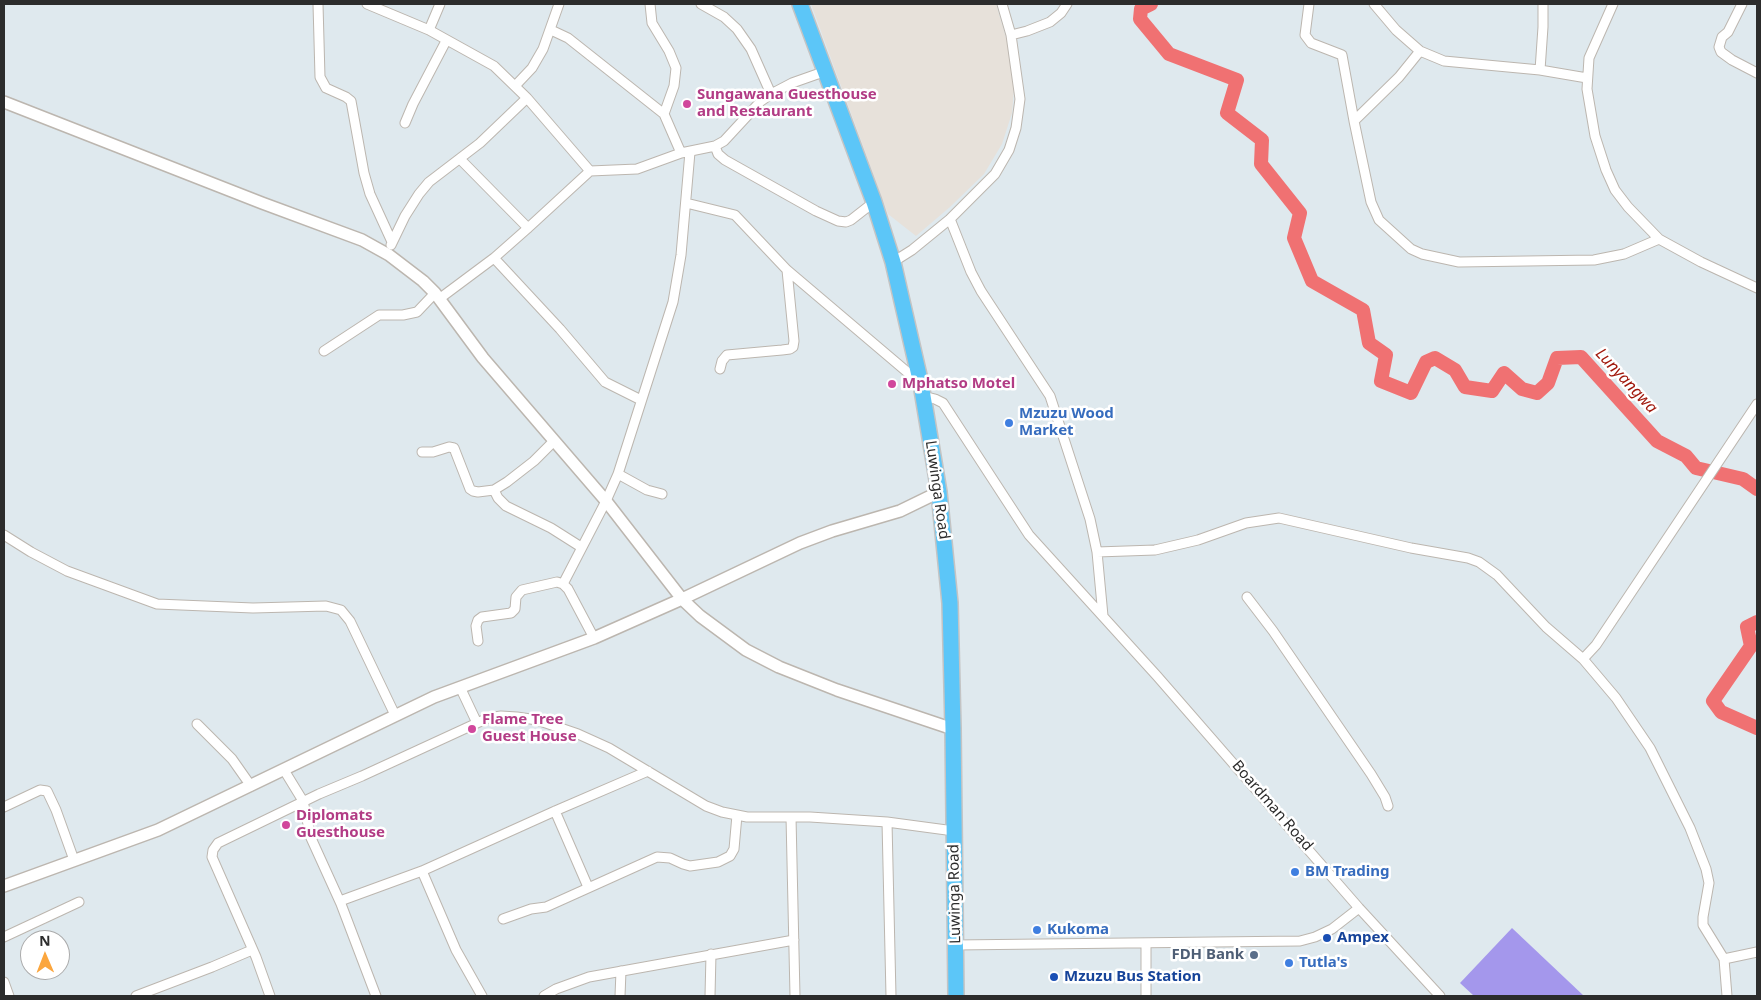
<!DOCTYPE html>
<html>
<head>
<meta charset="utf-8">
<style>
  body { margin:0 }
  #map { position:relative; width:1761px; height:1000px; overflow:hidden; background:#dfe9ee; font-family:"Noto Sans",sans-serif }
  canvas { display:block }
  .frame { position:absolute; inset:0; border:5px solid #2c2c2c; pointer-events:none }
  .north { position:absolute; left:20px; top:930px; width:50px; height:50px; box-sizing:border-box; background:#fff; border:1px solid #ababab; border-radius:50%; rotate:359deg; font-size:14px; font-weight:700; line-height:20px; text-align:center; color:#2c2c2c }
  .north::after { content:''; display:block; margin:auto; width:18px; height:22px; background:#fba63e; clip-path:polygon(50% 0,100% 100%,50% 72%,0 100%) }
</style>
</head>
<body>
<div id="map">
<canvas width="1761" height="1000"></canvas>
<div class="frame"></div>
<div class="north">N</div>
</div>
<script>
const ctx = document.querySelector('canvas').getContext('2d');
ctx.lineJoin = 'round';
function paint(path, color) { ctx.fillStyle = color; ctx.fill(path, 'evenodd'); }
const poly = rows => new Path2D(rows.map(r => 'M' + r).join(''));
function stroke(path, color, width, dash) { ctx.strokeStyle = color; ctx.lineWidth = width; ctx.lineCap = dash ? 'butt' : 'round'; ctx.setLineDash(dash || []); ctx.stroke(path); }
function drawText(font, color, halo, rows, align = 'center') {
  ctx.font = font + ' "Noto Sans",sans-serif'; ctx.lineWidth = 5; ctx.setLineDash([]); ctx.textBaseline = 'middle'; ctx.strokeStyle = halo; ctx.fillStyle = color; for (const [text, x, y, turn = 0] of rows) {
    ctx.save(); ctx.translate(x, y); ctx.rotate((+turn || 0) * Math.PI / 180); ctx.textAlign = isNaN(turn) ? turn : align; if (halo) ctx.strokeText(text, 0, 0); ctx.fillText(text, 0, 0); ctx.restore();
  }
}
paint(poly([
  [811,4,996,4,1009,48,1014,89,1012,113,1002,144,984,174,950,207,916,236,888,214]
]), '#e7e1da');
paint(poly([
  [1512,928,1584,996,1474,996,1460,983]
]), '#a497ec');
stroke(poly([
  [1151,4,1141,9,1140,19,1169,54,1237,80,1227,113,1262,140,1261,164,1300,213,1294,238,1312,281,1363,310,1369,343,1386,355,1381,381,1411,393,1426,362,1435,358,1455,370,1465,387,1492,391,1504,373,1522,389,1537,393,1548,383,1557,358,1581,357,1657,441,1686,456,1696,468,1743,479,1757,489],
  [1757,622,1747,627,1751,646,1713,701,1721,712,1757,728]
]), '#f07172', 14);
const minor = poly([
  [318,4,320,77,326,88,346,97,351,101,364,173,370,194,392,242],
  [367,4,429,30,494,66,527,98,590,171,637,169,681,153,715,146,724,141,761,101,771,94,792,83,826,71],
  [650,4,652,23,669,51,676,68,674,86,664,114],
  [701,4,724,17,737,29,751,49,771,94],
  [1309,4,1305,35,1311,43,1342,55,1354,121],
  [1374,4,1396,30,1420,51,1444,61,1540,70,1587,78],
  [1613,4,1589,58,1587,89,1595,136,1606,170,1615,190,1628,207,1659,239,1701,262,1757,288],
  [1742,4,1728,32,1722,37,1719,47,1721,52,1732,60,1757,73],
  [429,30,440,4],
  [551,30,568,38,664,114,681,153],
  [1011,35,1027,31,1050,22,1061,13,1067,4],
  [1420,51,1399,77,1354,121,1371,202,1379,220,1411,249,1422,254,1459,262,1594,260,1624,254,1659,239],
  [1540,70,1543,27,1543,4],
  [515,86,532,68,543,49,559,4],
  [405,123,413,104,446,41],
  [715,146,718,154,725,160,816,211,838,221,846,222,851,220,874,202],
  [460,159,528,228],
  [686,203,735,215,787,270,919,382],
  [950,219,971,272,981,291,1050,396,1090,519,1097,552,1103,616],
  [391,245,405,216,419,194,429,182,480,143,527,98],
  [494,258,560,329,605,382,641,400],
  [893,262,912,250,950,219,995,174,1009,150,1016,128,1020,99,1011,35,1002,4],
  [439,299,494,258,528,228,590,171],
  [324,351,379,315,403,315,417,312,435,293],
  [720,369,722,361,727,355,782,350,790,349,793,347,794,341,787,270],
  [923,396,935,399,943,403,1029,535,1157,676,1359,908,1440,996],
  [422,452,433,452,449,447,454,448,470,489,473,491,478,492,494,490,507,482,534,461,554,441],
  [618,474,647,490,662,494],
  [494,490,498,498,506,506,551,528,581,547],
  [4,535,31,552,67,571,157,604,253,608,326,606,341,610,350,621,395,715],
  [1097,552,1155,550,1198,540,1246,523,1279,518,1411,548,1468,558,1479,562,1497,575,1546,627,1583,659,1596,645,1757,404],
  [563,584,606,501,618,474,673,302,681,255,690,152],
  [1247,597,1273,631,1371,774,1385,797,1388,806],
  [478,641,476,626,478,620,482,617,511,613,515,609,516,597,522,590,557,582,563,584,568,589,594,638],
  [1583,659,1616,698,1650,748,1690,828,1706,869,1709,883,1703,917,1703,925,1724,959,1727,996],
  [460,687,477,723],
  [197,724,232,759,251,786],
  [284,770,303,801,311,838,341,904,376,996],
  [4,807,40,790,47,791,56,810,74,860],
  [555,811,588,887],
  [791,817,795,996],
  [887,822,891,996],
  [422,871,456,950,482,996],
  [340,901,422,871,555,811,648,771],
  [503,919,531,909,546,907,657,857,670,858,683,864,690,866,718,862,730,856,734,849,737,815],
  [4,937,79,902],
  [955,945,1300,941,1315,937,1332,929,1359,908],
  [1724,959,1757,952],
  [4,982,9,996],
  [136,996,212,967,252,950],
  [270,996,256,957,212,857,213,850,218,843,319,794,362,776,488,718,501,716,517,717,537,720,578,734,609,748,706,806,722,812,747,817,810,817,887,822,954,831],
  [544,996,556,989,589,977,794,940],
  [620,996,621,971],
  [710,996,711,954],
  [1146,996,1146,943]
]);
const tertiary = poly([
  [4,102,262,203,362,240,389,255,423,281,435,293,483,358,606,501,682,599,700,616,746,650,779,667,837,690,953,729],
  [4,886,158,830,434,697,594,638,682,599,800,543,832,531,900,511,939,492]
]);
const trunk = poly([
  [800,4,874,202,893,262,921,384,939,492,950,603,953,729,956,996]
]);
stroke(minor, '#bcb6af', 11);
stroke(tertiary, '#bcb6af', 14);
stroke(trunk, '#c4c4c4', 18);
stroke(minor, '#fff', 9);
stroke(tertiary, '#fff', 11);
stroke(trunk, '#5cc6f8', 15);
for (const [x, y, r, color] of [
  [687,104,5,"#d1479c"],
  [892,384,5,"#d1479c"],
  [1009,423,5,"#3f7fe0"],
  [472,729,5,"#d1479c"],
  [286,825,5,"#d1479c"],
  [1295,872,5,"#3f7fe0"],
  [1037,930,5,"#3f7fe0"],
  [1327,938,5,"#1a4fb4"],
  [1254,955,5,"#5c6f8a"],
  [1289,963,5,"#3f7fe0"],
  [1054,977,5,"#1a4fb4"]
]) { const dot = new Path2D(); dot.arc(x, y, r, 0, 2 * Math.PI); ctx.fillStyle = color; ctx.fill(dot); stroke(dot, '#fff', 2); }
drawText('bold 15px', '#b23c85', '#fff', [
  ["Sungawana Guesthouse",697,95],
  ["and Restaurant",697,112],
  ["Mphatso Motel",902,384],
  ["Flame Tree",482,720],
  ["Guest House",482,737],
  ["Diplomats",296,816],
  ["Guesthouse",296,833]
], 'left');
drawText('bold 15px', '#366cbe', '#fff', [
  ["Mzuzu Wood",1019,414],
  ["Market",1019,431],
  ["BM Trading",1305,872],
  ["Kukoma",1047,930],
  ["Tutla's",1299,963]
], 'left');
drawText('15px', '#2c2c2c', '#fff', [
  ["Luwinga Road",937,490,82],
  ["Boardman Road",1272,806,49],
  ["Luwinga Road",955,894,-91]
]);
drawText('bold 15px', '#164399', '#fff', [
  ["Ampex",1337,938],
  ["Mzuzu Bus Station",1064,977]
], 'left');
drawText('bold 15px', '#4e5e75', '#fff', [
  ["FDH Bank",1244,955]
], 'right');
drawText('italic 16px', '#a0180c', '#fff', [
  ["Lunyangwa",1626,381,47]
]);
</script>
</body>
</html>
